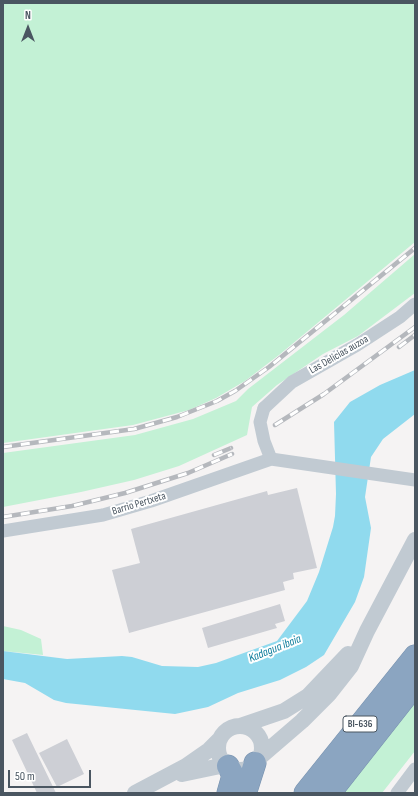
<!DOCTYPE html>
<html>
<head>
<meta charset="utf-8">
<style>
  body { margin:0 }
  #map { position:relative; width:418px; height:796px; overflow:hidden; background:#f5f3f3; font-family:"Sofia Sans Condensed",sans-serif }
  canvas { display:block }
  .frame { position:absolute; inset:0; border:4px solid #4a5661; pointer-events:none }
  .north { position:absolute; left:8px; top:8px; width:40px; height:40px; -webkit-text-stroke:3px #fff; paint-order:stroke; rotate:0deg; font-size:11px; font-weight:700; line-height:16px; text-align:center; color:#4a5661 }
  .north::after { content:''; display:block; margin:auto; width:14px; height:18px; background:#4a5661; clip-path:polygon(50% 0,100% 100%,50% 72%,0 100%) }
  .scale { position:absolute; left:8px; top:770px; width:83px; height:18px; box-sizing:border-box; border:2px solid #4a5661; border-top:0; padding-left:5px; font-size:12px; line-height:14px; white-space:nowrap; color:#4a5661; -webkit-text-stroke:3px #fff; paint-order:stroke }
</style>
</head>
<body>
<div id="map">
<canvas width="418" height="796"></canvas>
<div class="frame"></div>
<div class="north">N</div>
<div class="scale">50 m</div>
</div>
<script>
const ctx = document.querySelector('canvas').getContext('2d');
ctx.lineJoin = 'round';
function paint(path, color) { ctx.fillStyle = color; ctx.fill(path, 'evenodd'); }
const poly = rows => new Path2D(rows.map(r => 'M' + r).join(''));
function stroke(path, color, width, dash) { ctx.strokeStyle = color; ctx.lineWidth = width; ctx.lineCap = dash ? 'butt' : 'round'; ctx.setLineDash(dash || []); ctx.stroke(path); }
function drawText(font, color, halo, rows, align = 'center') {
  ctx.font = font + ' "Sofia Sans Condensed",sans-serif'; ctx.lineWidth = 4; ctx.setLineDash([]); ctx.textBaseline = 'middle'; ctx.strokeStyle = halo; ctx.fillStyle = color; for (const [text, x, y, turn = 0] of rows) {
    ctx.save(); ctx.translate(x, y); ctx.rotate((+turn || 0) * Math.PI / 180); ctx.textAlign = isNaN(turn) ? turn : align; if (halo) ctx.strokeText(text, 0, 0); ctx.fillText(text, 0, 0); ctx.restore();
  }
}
paint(poly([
  [3,3,415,3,415,242,279,355,245,381,216,398,189,410,133,425,3,443],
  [415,254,415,293,358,336,323,354,277,385,252,407,247,435,179,466,134,480,81,492,3,507,3,453,135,435,193,419,236,401,248,389,344,315],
  [3,626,21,630,41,639,43,655,3,651],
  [415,699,415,751,382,793,342,793]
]), '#c3f1d5');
paint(poly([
  [415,370,415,414,383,439,371,457,365,497,371,528,364,577,355,602,324,655,306,667,280,680,238,693,208,707,175,714,66,703,54,700,25,683,3,679,3,651,67,659,122,656,132,657,162,666,198,667,216,663,277,641,307,601,319,572,333,527,335,516,336,494,334,422,350,402,380,385]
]), '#90daee');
paint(poly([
  [297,488,317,568,293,573,294,579,283,582,285,590,129,633,112,570,140,563,131,529,267,491,268,495],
  [280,604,285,621,275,624,277,628,208,648,202,628],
  [27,733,56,793,37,793,12,740],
  [67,739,84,774,57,787,39,753]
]), '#cdcfd5');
const motorway = poly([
  [228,793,232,779,232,773,228,766],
  [243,793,247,788,255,763],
  [305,793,415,656],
  [330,793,415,685]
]);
stroke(motorway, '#7690ad', 23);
stroke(poly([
  [264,408,292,382,357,345,400,317,415,304],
  [3,531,103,515,151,501,271,459,415,480],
  [397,793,415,769]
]), '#c1cad2', 13);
stroke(poly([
  [240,726,284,711,308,696,348,654],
  '218 748a22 22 0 1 1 44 0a22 22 0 1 1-44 0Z',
  [259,758,302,721,329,694,351,666,367,631,415,540],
  [182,774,225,765],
  [135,793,186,766,209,750,220,739]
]), '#c1cad2', 16);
stroke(motorway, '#8ba5c1', 22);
const rail = poly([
  [399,347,415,335],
  [275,425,324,394,415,327],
  [3,447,134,429,177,417,217,401,235,391,269,367,415,248],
  [214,455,231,448],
  [3,517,72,506,125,493,188,473,232,454]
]);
stroke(rail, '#b5b8bd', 4.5);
stroke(rail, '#fff', 3, [9]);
stroke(poly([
  [264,408,260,422,264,441,271,459]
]), '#c1cad2', 13);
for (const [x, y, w] of [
  [360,724,34]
]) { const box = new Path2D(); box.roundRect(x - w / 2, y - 8, w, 16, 3); ctx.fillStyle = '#fff'; ctx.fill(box); stroke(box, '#4a5661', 1); }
drawText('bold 10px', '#4a5661', null, [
  ["BI-636",360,724]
]);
drawText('11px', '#4a5661', '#fff', [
  ["Las Delicias auzoa",339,355,-30],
  ["Barrio Pertxeta",139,504,-17]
]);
drawText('italic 12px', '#0c7c9b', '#fff', [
  ["Kadagua ibaia",275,649,-22]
]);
</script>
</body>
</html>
